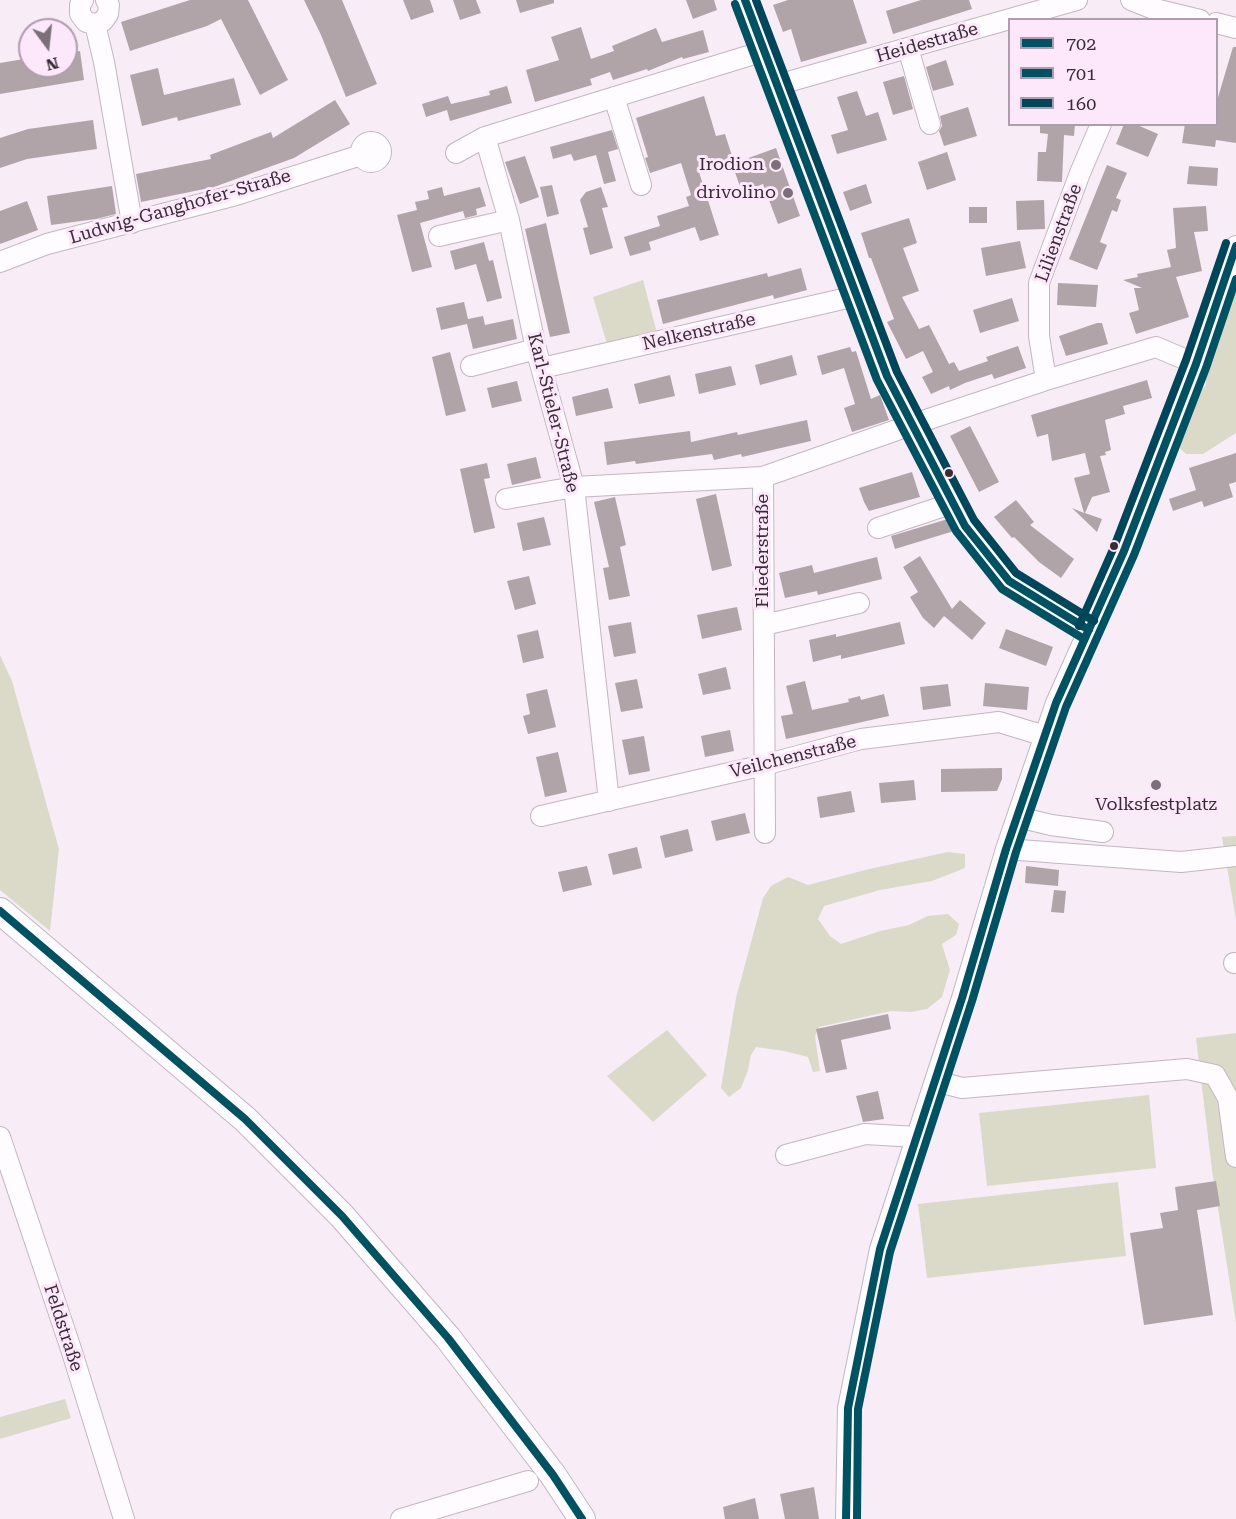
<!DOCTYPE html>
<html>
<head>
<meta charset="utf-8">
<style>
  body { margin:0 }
  #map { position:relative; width:1236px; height:1519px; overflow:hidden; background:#f8ecf7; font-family:"Roboto Serif",serif }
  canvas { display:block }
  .legend { position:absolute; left:1008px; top:18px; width:210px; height:108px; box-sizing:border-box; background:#fde7fb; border:2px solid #ae9dad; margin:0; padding:8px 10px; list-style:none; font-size:18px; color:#382d37 }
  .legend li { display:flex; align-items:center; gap:12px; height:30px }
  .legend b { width:30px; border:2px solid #ae9dad }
  .north { position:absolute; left:18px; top:18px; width:60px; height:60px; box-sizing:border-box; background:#fde7fb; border:2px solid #ae9dad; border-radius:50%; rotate:165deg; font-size:16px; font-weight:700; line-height:24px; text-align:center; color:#382d37 }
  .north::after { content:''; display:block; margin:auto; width:21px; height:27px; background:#7b707a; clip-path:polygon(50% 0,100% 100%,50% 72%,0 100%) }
</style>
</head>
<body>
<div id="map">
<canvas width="1236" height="1519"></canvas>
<ul class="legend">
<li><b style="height:8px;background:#005262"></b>702</li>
<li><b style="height:8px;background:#005262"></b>701</li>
<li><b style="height:8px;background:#00465a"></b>160</li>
</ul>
<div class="north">N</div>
</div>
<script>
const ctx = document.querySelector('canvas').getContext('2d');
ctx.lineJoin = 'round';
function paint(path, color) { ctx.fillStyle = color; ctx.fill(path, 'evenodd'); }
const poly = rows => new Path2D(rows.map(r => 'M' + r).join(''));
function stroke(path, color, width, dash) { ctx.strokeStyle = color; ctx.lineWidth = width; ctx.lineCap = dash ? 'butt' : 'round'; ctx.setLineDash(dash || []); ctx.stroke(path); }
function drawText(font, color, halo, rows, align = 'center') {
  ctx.font = font + ' "Roboto Serif",serif'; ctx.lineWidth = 6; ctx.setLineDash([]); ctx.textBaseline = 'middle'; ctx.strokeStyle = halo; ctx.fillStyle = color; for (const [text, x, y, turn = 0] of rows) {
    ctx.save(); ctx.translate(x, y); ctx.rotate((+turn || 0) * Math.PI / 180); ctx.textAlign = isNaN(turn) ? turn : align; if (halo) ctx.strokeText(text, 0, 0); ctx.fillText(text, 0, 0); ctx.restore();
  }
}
paint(poly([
  [643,280,657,333,607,344,593,297],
  [1236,284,1236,433,1203,454,1186,454,1176,445,1183,417,1193,400,1206,385,1206,374,1220,339,1227,303],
  [0,655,12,681,59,849,50,931,0,890],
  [1236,836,1236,920,1222,837],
  [948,852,965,854,965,868,932,881,880,890,824,906,818,919,830,936,841,944,880,931,909,925,928,916,948,914,959,924,956,935,942,944,950,970,942,997,927,1009,911,1012,891,1011,819,1027,815,1036,820,1071,813,1072,808,1057,784,1051,756,1047,751,1055,748,1070,741,1088,729,1097,721,1088,736,998,763,898,771,886,788,877,808,885,869,869],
  [667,1030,707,1075,653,1122,607,1076],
  [1236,1033,1236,1323,1212,1170,1196,1038],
  [1149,1095,1156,1168,987,1186,979,1113],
  [1118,1182,1126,1256,927,1278,918,1204],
  [65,1399,71,1418,0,1439,0,1417]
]), '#dbdac9');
paint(poly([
  [190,0,248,0,288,80,260,95,221,19,207,26,130,51,121,22],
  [304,0,342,0,377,84,346,97,321,35],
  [403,0,430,0,434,12,411,20],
  [453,0,476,0,481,13,460,20],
  [516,0,554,0,554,3,520,13],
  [686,0,714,0,717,10,693,19],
  [788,0,853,0,867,43,801,62,791,29,783,32,773,5],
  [921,0,969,0,972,9,893,34,886,11],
  [581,27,591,59,614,51,612,46,656,28,662,42,703,30,709,52,683,59,682,57,648,71,647,69,613,80,610,72,590,79,592,85,535,102,526,70,559,60,551,37],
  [1233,47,1236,47,1236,143,1216,140,1215,147,1182,143,1185,124,1216,124,1216,104],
  [80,51,84,80,0,94,0,63,30,58,30,66,66,66,66,53],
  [946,60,954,85,933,91,926,67],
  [158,68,164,95,234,78,241,105,178,121,177,117,142,126,130,75],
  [904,76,913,109,893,115,883,82],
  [507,86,512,103,450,121,447,110,426,117,422,104,448,96,451,104,490,95,489,91],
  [857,91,866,116,878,112,887,140,837,154,831,135,848,130,837,97],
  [704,96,716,136,725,134,734,162,699,172,719,235,700,241,695,227,649,242,651,250,630,256,624,237,660,226,657,216,689,206,686,197,691,195,681,163,650,173,645,158,648,157,636,118],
  [335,100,350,124,294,158,214,187,141,202,136,174,211,159,210,155,271,132,273,138],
  [968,107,977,136,944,146,939,131,942,126,940,116],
  [93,120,97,149,27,159,0,168,0,138,28,129],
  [1040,124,1075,124,1074,136,1064,135,1062,182,1037,181,1038,152,1046,152,1048,134,1040,133],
  [1124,124,1135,124,1158,134,1148,157,1116,144],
  [612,130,618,149,608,152,616,181,604,184,596,155,574,161,571,154,553,159,550,147],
  [776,148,800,216,778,224,763,184,742,192,732,164],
  [947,152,956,180,927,190,918,162],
  [525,156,539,197,520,204,505,162],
  [1107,165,1127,173,1116,198,1121,200,1117,212,1112,210,1100,242,1107,245,1097,270,1069,259],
  [1189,166,1218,168,1217,186,1187,184],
  [866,184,872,203,850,211,843,192],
  [552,185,559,214,547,217,540,187],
  [112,186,116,214,96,219,51,225,47,196],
  [442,187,444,196,480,187,486,206,476,209,477,215,465,218,463,211,420,223,432,267,412,272,397,215,417,210,415,202,429,199,427,191],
  [601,187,608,207,602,208,613,248,590,255,583,228,588,227,580,200,586,192],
  [1044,200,1045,229,1017,230,1016,201],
  [27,201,38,230,0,244,0,211],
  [1206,206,1208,231,1194,232,1202,271,1176,277,1189,317,1136,334,1129,313,1139,310,1134,288,1142,288,1123,280,1138,277,1137,274,1171,267,1167,250,1176,248,1173,208],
  [969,207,987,207,987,223,969,223],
  [909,218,917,243,903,248,919,291,902,297,919,329,929,325,949,364,954,362,959,371,988,361,986,357,1018,346,1026,368,994,379,992,374,965,383,950,390,949,386,931,394,922,377,933,372,923,351,906,359,887,322,894,319,871,258,869,258,861,233],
  [546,223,570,333,550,337,525,229],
  [1020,241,1026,268,986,276,981,248],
  [484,242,489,261,493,260,502,298,487,302,476,264,455,270,450,251],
  [801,268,807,290,774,299,773,295,663,324,657,300,767,273,768,277],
  [1058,283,1098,285,1096,307,1057,305],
  [1012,298,1019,321,980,333,973,310],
  [464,302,468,319,483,316,485,325,513,319,517,339,473,349,467,324,441,330,436,308],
  [1097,323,1102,323,1108,344,1066,356,1059,336],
  [850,347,852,352,856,351,871,399,880,395,889,420,852,432,844,408,855,404,844,368,822,375,817,356],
  [450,352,466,411,446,416,432,357],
  [792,355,797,375,760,385,755,365],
  [731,366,736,385,699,394,695,374],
  [670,375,675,396,639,404,634,384],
  [1147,380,1152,398,1123,406,1125,414,1105,420,1111,450,1105,452,1106,455,1100,456,1110,492,1092,497,1085,513,1102,519,1097,532,1072,508,1084,513,1074,478,1090,474,1085,453,1052,461,1048,434,1037,437,1031,415],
  [517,381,522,401,492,408,487,388],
  [608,388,613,408,576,416,572,397],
  [807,420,811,441,742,457,741,454,714,460,712,454,636,464,635,461,607,465,604,442,690,431,691,442,737,432,738,435],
  [970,426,999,482,979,492,950,436],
  [1236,453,1236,482,1229,484,1233,497,1204,507,1202,501,1173,511,1169,499,1196,490,1189,468],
  [536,457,541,478,512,485,507,464],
  [487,463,490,478,484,479,495,528,474,533,460,469],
  [912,472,920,497,869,511,864,502,859,488],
  [716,494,732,566,712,571,696,499],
  [615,497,626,545,620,547,630,596,609,600,603,568,609,567,594,502],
  [1016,500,1034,522,1030,525,1074,559,1061,578,1039,562,1014,537,1012,538,994,517],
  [544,517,551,545,523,551,517,523],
  [948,519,954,531,895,549,891,536],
  [920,556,952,609,960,600,986,623,972,640,944,616,934,628,923,618,910,597,918,592,903,567],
  [877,557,882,579,818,595,817,591,785,598,779,573,812,565,814,573],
  [529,576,536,604,515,610,507,581],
  [737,607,742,630,702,639,697,615],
  [631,622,636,653,614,657,608,626],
  [900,622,905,644,841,659,841,655,813,662,809,640,836,634,836,637],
  [1006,629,1053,647,1046,666,999,648],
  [538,630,544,658,523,663,517,635],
  [726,667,731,689,703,695,698,674],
  [637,679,643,708,621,712,615,683],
  [805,681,812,710,849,702,848,699,860,696,861,700,884,694,889,716,786,739,781,716,793,714,786,686],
  [985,683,1029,687,1027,710,983,706],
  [948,684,951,706,923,710,920,687],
  [547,689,556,727,528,734,523,716,530,714,526,694],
  [730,730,734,751,705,757,701,736],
  [644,736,650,771,629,775,622,740],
  [558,752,567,792,545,797,536,757],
  [1002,768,1002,779,997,791,941,792,941,769],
  [914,780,916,800,881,803,879,783],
  [851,791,855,812,820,818,817,797],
  [745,813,750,833,716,841,711,821],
  [688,829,693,851,665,858,660,836],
  [637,847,642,868,613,875,608,854],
  [587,866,592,885,563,892,558,872],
  [1026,866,1059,870,1058,886,1025,883],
  [1054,890,1066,891,1064,913,1051,912],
  [888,1014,891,1029,841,1040,847,1069,826,1073,816,1029],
  [878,1091,884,1119,863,1122,856,1096],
  [1216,1181,1220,1206,1197,1210,1213,1315,1144,1325,1130,1233,1163,1228,1160,1213,1178,1210,1175,1187],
  [814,1487,819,1519,785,1519,780,1494],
  [755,1498,759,1519,725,1519,723,1507]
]), '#b1a4a9');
const minor = poly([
  [83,0,80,5,80,14,86,22,95,24,103,21,108,14,109,5,106,0],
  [745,0,887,376,911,425,965,526,1009,581,1089,630],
  [1131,0,1151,8,1200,20],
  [1216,23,1236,28],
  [95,24,104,62,132,223],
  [908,48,930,124],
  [777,85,1077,0],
  [614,97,641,185],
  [485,137,509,220,536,349,574,487,609,801],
  '361 152a10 10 0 1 1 20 0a10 10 0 1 1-20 0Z',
  [456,153,485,137,764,51],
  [439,236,509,220],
  [0,262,47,244,236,195,361,155],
  [471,366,536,349],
  [542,368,856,296],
  [1046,380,1039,336,1039,283,1080,173,1101,124],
  [763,477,765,833],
  [506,499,574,487,763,477,911,425,1046,380,1156,347,1196,364],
  [878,528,953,503],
  [764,625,859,603],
  [541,816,764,765,861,739,999,722,1045,736],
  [1018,817,1051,825,1103,832],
  [1006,849,1181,862,1236,856],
  [1234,963,1236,963],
  [935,1081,962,1088,1187,1069,1215,1075,1228,1098,1236,1157],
  [0,1137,71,1349,124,1519],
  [786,1155,865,1134,917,1137],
  [401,1519,528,1481],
  [846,1519,848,1408,880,1249,962,998,1006,849,1056,703,1124,551,1196,364,1236,246]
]);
const major = poly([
  [0,911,245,1119,342,1216,448,1338,553,1475,582,1519]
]);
stroke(minor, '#c2b7c1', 22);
stroke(major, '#c2b7c1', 28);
stroke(minor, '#fefcfe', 20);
stroke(major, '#fefcfe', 26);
stroke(poly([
  [745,0,887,376,965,526,1009,581,1089,630],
  [0,911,245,1119,342,1216,448,1338,553,1475,582,1519],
  [846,1519,848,1408,880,1249,962,998,1006,849,1056,703,1124,551,1196,364,1236,246]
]), '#005262', 8);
stroke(poly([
  [735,4,877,380,956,531,1002,589,1084,639],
  [857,1519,858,1409,890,1252,972,1001,1016,852,1066,707,1134,555,1206,368,1236,279]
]), '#005262', 8);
stroke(poly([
  [756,0,897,372,974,520,1016,573,1094,621],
  [1079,626,1114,547,1186,360,1226,243]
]), '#00465a', 8);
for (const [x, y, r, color] of [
  [776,165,6,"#7b707a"],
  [788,193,6,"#7b707a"],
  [949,473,5,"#382d37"],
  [1114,546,5,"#382d37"],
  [1156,785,6,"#7b707a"]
]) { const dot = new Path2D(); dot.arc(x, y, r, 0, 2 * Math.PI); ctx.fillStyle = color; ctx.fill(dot); stroke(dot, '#fde7fb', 2); }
drawText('18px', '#382d37', '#fde7fb', [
  ["Heidestraße",927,43,-16],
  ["Ludwig-Ganghofer-Straße",180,207,-16],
  ["Lilienstraße",1059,233,-70],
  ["Nelkenstraße",699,332,-13],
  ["Karl-Stieler-Straße",553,413,76],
  ["Fliederstraße",763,551,-90],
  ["Veilchenstraße",793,757,-14],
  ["Feldstraße",63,1328,72]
]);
drawText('18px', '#382d37', '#fde7fb', [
  ["Irodion",764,165],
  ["drivolino",776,193],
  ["Volksfestplatz",1156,805,"center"]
], 'right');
</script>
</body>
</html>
